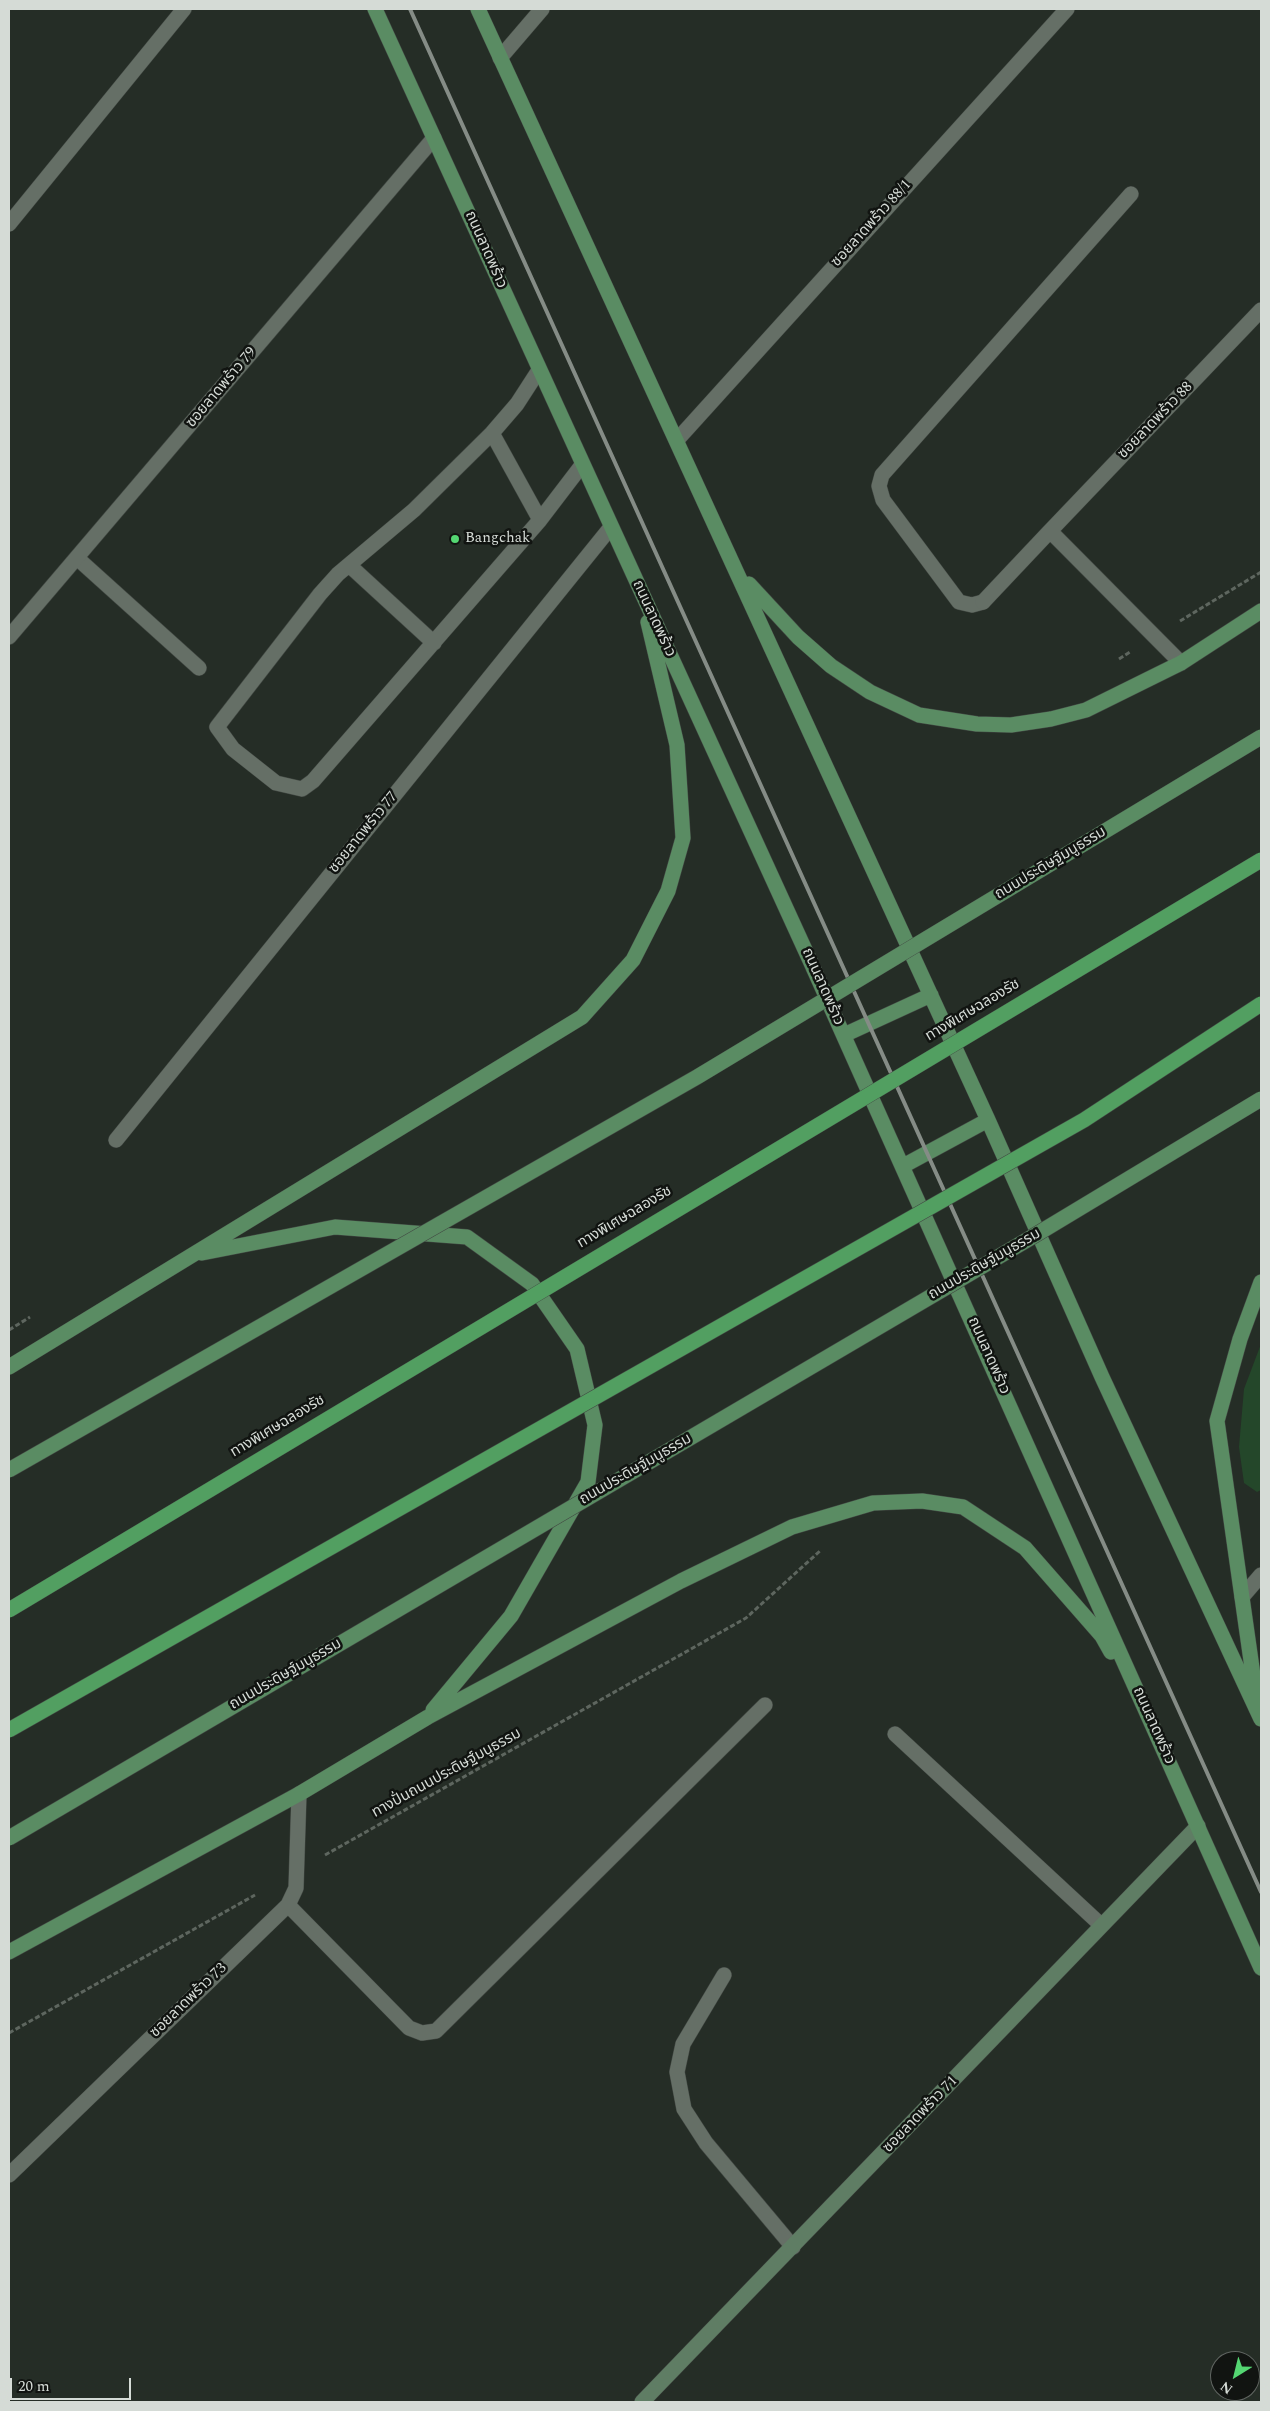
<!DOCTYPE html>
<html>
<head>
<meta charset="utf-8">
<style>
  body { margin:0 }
  #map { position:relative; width:1270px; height:2411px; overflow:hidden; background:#252d26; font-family:Spectral,serif }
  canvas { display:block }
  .frame { position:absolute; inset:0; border:10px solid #d5dbd6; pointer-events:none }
  .north { position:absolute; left:1210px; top:2351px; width:50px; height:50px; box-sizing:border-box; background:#111411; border:1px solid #5f6460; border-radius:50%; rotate:216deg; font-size:14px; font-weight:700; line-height:20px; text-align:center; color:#d5dbd6 }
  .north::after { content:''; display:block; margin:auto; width:18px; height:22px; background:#54d672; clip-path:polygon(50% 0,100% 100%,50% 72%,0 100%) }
  .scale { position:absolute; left:10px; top:2378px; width:121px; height:22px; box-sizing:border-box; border:2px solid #d5dbd6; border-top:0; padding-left:6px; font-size:15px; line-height:18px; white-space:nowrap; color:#d5dbd6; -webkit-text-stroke:4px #111411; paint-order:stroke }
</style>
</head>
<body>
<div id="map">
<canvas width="1270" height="2411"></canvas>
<div class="frame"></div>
<div class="north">N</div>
<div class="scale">20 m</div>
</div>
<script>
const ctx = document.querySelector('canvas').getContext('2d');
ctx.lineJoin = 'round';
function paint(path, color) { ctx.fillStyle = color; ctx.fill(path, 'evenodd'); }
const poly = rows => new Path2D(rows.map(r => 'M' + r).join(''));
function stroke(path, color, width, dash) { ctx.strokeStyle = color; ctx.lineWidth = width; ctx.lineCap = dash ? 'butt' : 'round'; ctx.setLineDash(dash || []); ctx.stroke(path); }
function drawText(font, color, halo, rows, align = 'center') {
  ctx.font = font + ' Spectral,"Noto Sans Thai",serif'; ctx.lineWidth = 5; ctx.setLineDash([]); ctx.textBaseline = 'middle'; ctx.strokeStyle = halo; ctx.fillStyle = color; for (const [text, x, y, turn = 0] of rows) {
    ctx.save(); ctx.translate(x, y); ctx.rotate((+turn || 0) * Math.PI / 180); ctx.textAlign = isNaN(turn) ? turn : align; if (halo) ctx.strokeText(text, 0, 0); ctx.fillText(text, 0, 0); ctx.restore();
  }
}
paint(poly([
  [1261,1344,1261,1490,1257,1492,1244,1483,1239,1447,1244,1389]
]), '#24472a');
const lane = poly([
  [539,370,517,404,492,433,414,510,338,574,320,594,217,727,233,749,276,783,302,789,313,781,540,520,582,465],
  [492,433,540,520],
  [77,558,199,668],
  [349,565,434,643],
  [983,602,972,605,959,602,883,500,879,486,882,475,1131,194],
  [895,1734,1101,1925],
  [724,1975,683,2044,677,2072,684,2109,706,2143,793,2247]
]);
const street = poly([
  [500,58,542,9],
  [9,224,184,9],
  [677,440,1067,9],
  [983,602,1050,531],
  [9,637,434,138],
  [1181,663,1050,531,1261,310],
  [116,1140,611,527],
  [1242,1597,1261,1575],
  [288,1905,409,2028,422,2033,436,2031,765,1705],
  [9,2175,288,1905,296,1888,299,1794]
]);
const secondary = poly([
  [642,2402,1198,1826]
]);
const primary = poly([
  [375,9,812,965,1261,1968],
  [478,9,988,1120,1102,1377,1261,1719],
  [749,584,798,637,831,666,870,692,919,715,977,724,1011,725,1051,719,1086,710,1181,663,1261,611],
  [844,1035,931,995],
  [903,1166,988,1120],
  [202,1253,335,1227,467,1237,532,1284,577,1349,595,1425,588,1482,511,1616,433,1710],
  [9,1367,582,1017,633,960,668,891,683,838,677,745,648,622],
  [1256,1696,1217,1421,1240,1339,1261,1282],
  [9,1952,299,1794,428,1717,681,1581,792,1527,873,1503,922,1501,963,1507,1025,1548,1102,1636,1111,1652]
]);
stroke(lane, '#424843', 16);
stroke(street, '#424843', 16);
stroke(secondary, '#424843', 16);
stroke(primary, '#424843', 16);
stroke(poly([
  [1180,621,1261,572],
  [1119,659,1130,652],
  [9,1330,30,1317],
  [325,1855,746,1618,821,1550],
  [9,2033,255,1895]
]), '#5e665f', 3, [5, 2.5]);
stroke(lane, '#656f66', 15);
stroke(street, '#656f66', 15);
stroke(secondary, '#5f7d64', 15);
stroke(primary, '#5a8c63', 15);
stroke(poly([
  [410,9,1261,1892]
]), '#858c86', 4);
const primaryBridge = poly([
  [9,1470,697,1077,1261,737],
  [9,1838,1027,1240,1261,1099]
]);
const highwayBridge = poly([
  [9,1610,1261,860],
  [9,1730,1084,1120,1261,1004]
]);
stroke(primaryBridge, '#424843', 16, []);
stroke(highwayBridge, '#424843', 16, []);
stroke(primaryBridge, '#5a8c63', 15);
stroke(highwayBridge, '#529f61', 15);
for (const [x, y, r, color] of [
  [455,539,5,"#54d672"]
]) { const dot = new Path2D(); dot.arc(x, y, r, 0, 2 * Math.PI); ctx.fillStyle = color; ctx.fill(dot); stroke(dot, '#111411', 2); }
drawText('15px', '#d5dbd6', '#111411', [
  ["ซอยลาดพร้าว 88/1",872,224,-48],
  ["ถนนลาดพร้าว",485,250,66],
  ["ซอยลาดพร้าว 79",222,388,-50],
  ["ซอยลาดพร้าว 88",1156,421,-46],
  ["ถนนลาดพร้าว",653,619,65],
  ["ซอยลาดพร้าว 77",364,833,-51],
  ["ถนนประดิษฐ์มนูธรรม",1051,864,-31],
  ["ถนนลาดพร้าว",822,987,66],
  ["ทางพิเศษฉลองรัช",973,1011,-31],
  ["ทางพิเศษฉลองรัช",625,1218,-31],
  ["ถนนประดิษฐ์มนูธรรม",985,1265,-30],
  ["ถนนลาดพร้าว",988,1356,66],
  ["ทางพิเศษฉลองรัช",278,1427,-31],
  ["ถนนประดิษฐ์มนูธรรม",636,1470,-30],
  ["ถนนประดิษฐ์มนูธรรม",286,1675,-30],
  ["ถนนลาดพร้าว",1153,1726,66],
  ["ทางปั่นถนนประดิษฐ์มนูธรรม",447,1774,-29],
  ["ซอยลาดพร้าว 73",189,2001,-44],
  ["ซอยลาดพร้าว 71",921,2115,-46]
]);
drawText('15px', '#d5dbd6', '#111411', [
  ["Bangchak",465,539]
], 'left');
</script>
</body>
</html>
